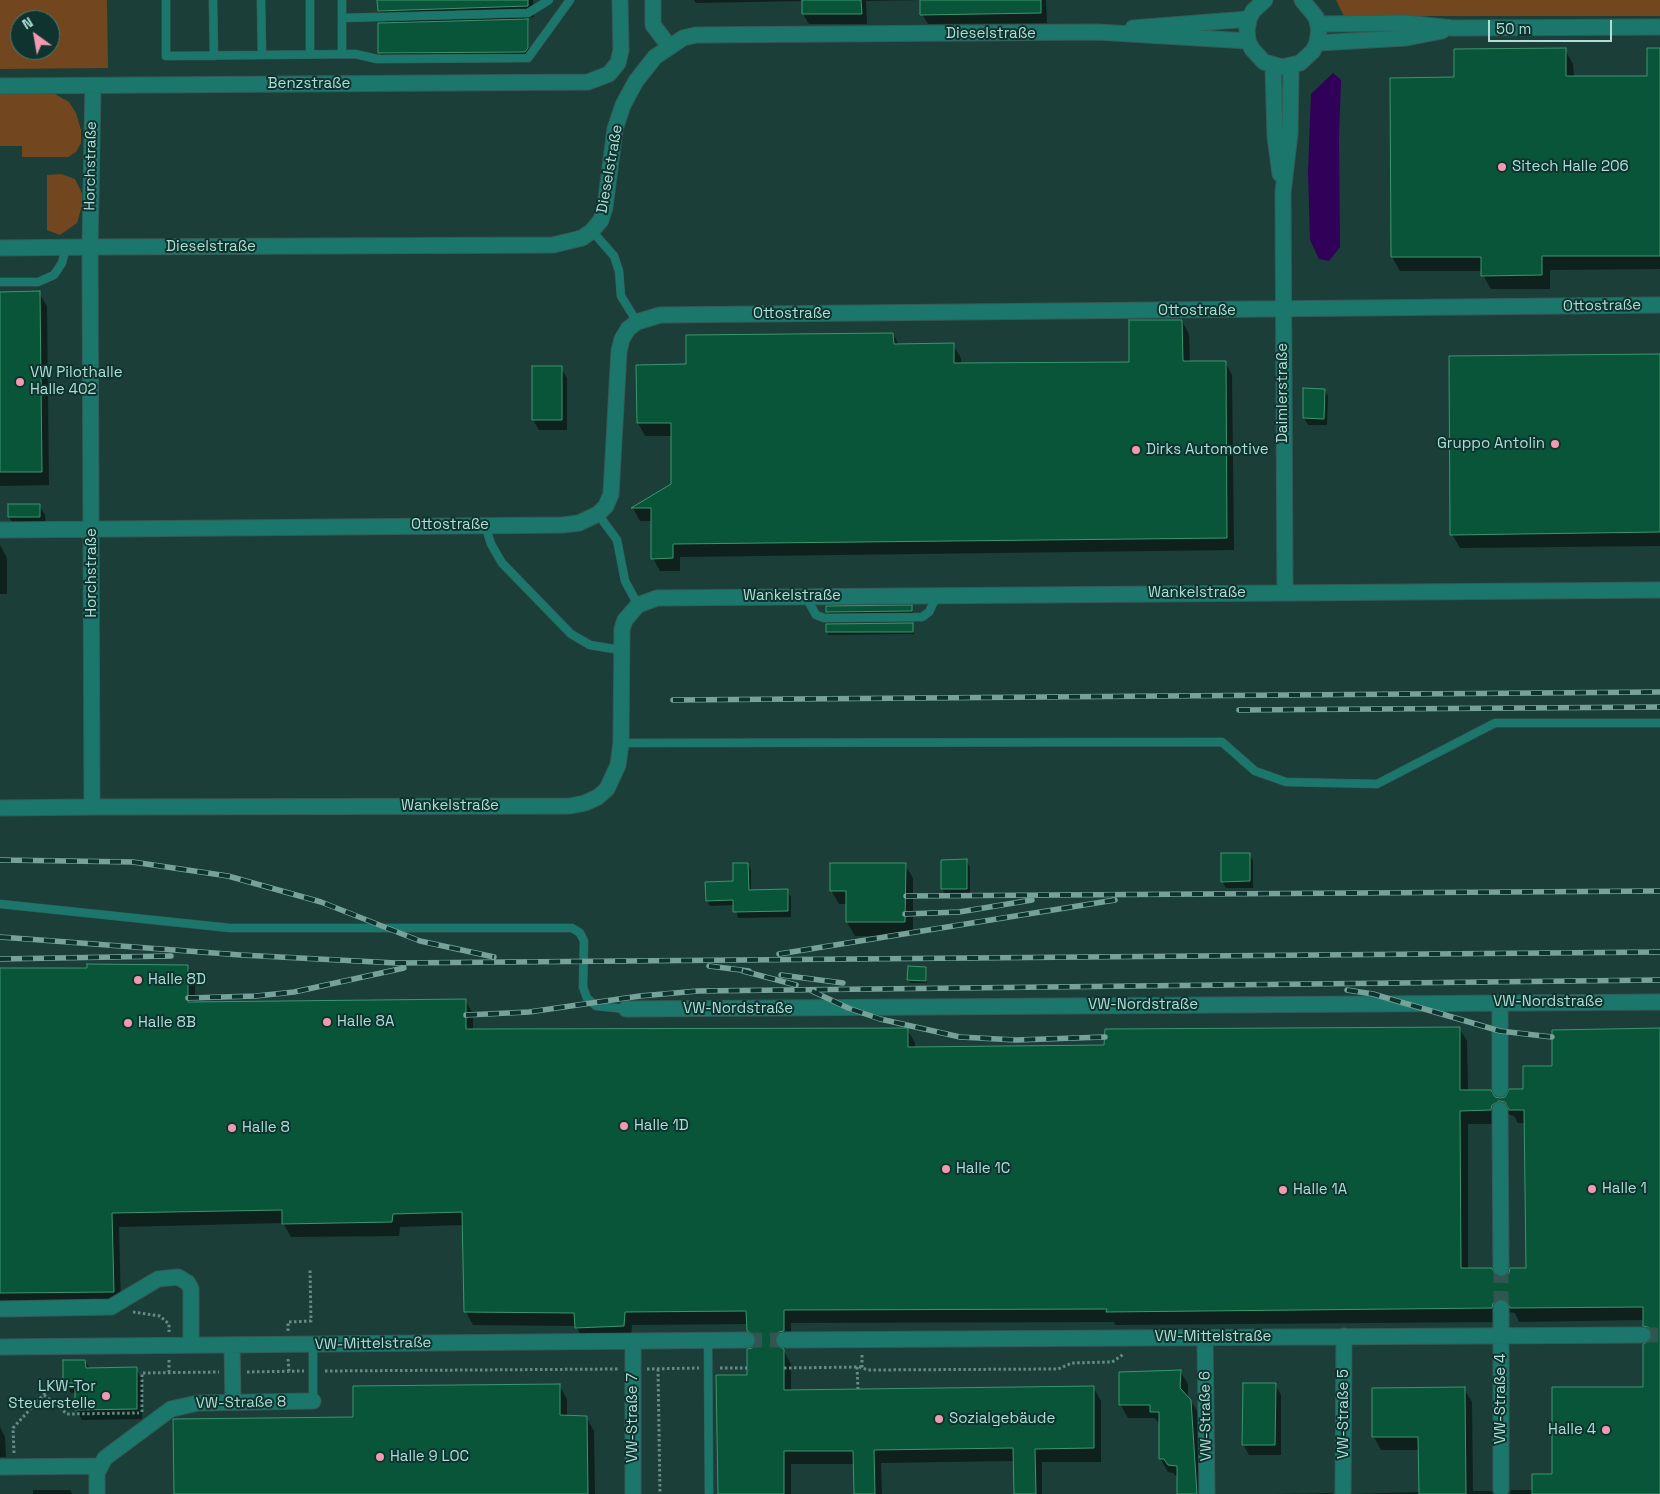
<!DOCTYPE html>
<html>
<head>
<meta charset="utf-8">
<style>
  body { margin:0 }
  #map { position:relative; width:1660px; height:1494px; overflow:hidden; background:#1b3e38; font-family:"Space Grotesk",sans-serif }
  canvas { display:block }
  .north { position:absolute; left:10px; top:10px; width:50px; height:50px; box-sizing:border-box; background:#0f332e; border:1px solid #4f7871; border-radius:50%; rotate:328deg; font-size:14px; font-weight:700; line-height:20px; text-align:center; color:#aedfd6 }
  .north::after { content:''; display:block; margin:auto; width:18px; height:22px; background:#f19ab2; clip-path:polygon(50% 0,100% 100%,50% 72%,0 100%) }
  .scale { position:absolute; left:1488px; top:20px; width:124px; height:22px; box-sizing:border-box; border:2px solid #aedfd6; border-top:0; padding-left:6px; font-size:15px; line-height:18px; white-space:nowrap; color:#aedfd6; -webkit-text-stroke:4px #0f332e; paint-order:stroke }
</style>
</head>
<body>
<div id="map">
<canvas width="1660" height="1494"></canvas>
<div class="north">N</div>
<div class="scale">50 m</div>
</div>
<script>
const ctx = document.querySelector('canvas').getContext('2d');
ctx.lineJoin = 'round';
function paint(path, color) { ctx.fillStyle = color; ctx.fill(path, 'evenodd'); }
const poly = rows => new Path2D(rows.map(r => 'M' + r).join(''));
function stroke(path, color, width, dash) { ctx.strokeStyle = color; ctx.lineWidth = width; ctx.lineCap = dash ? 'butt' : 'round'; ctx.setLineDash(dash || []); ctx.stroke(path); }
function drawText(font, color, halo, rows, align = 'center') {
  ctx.font = font + ' "Space Grotesk",sans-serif'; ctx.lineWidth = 4; ctx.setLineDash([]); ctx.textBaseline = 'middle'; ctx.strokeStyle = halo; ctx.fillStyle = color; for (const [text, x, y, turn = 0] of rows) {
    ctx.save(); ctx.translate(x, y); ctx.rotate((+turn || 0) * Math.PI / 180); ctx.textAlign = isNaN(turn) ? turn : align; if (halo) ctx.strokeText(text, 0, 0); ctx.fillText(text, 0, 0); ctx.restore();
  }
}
paint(poly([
  [0,0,107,0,108,68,0,69],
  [20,20,50,20,50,50,20,50],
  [1336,0,1660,0,1660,16,1344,16],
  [0,92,55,94,69,102,76,113,81,130,81,143,76,152,68,157,22,157,22,146,0,146],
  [61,174,75,179,82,193,82,206,77,223,60,235,47,230,47,175]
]), '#72471f');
paint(poly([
  [1333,73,1341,80,1339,138,1340,247,1329,261,1319,259,1310,240,1308,171,1311,94]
]), '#310058');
paint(poly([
  [379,0,533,0,534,17,526,18,529,23,529,51,527,55,381,56,379,24,386,24,379,11],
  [694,0,921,0,866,1,867,24,809,24,803,14,803,1,696,3],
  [921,0,1046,0,1047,23,928,24,922,14],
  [1660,49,1660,269,1550,270,1550,289,1491,289,1483,275,1483,271,1400,271,1392,257,1391,79,1456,78,1565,50,1573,64,1574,77,1648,77],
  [0,293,39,293,47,306,49,485,0,486],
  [1182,321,1189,334,1190,363,1225,362,1232,375,1234,550,680,557,680,571,660,571,653,558,652,521,640,521,633,508,672,485,672,436,645,436,638,423,688,365,893,334,899,345,953,345,961,358,961,364,1131,363],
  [1660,355,1660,546,1460,548,1452,534],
  [561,368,567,378,567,430,539,430,533,420],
  [1304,390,1324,390,1328,396,1327,425,1308,425,1304,418],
  [9,505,39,505,45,515,46,527,15,527,9,517],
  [0,545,7,558,7,594,0,594],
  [827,607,911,607,913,614,829,615],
  [912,624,914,634,829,635,827,632],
  [1249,854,1253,861,1253,888,1226,888,1222,881],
  [966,860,970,867,970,895,946,895,942,889],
  [748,864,751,870,751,891,787,891,791,897,791,917,738,918,735,905,710,906,707,900,734,882],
  [905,865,913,878,913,936,855,936,847,922,847,904,839,904,831,890],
  [187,966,195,979,195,1003,465,1000,473,1014,473,1031,907,1029,915,1043,915,1048,1106,1046,1459,1028,1467,1041,1468,1091,1499,1100,1525,1090,1554,1067,1660,1030,1660,1494,1510,1494,1511,1490,1534,1490,1554,1475,1644,1388,1652,1340,1644,1325,1644,1320,1519,1322,1515,1313,1509,1312,1500,1317,1499,1322,1115,1325,1114,1322,791,1323,791,1344,783,1350,791,1364,791,1391,1093,1387,1101,1401,1101,1462,1042,1462,1042,1494,1015,1494,1014,1461,881,1463,882,1494,855,1494,855,1464,791,1464,791,1494,719,1494,756,1344,748,1330,748,1324,632,1325,631,1340,584,1341,576,1326,473,1325,466,1312,464,1225,400,1227,399,1236,291,1237,283,1223,119,1227,121,1305,0,1307,0,969],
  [1508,1114,1514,1116,1518,1123,1525,1123,1528,1269,1502,1279,1468,1270,1468,1124,1498,1124,1499,1119],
  [926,968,927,983,910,983,909,980],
  [64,1361,85,1361,90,1369,136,1369,142,1379,142,1419,82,1420,76,1409,76,1393,71,1393,65,1383],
  [1180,1371,1188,1384,1188,1397,1199,1414,1203,1494,1178,1494,1178,1478,1173,1473,1168,1472,1160,1458,1160,1425,1155,1418,1128,1418,1120,1404],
  [1275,1384,1281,1395,1281,1455,1249,1455,1243,1444],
  [559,1385,567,1399,567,1416,586,1417,594,1431,595,1494,175,1494,355,1418],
  [1464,1389,1472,1402,1473,1491,1491,1491,1493,1494,1353,1494,1420,1492,1420,1450,1381,1450,1374,1437],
  [0,1427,5,1437,6,1457,0,1457],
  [33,1490,70,1490,72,1494,33,1494],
  [1333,1493,1333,1494,1275,1494]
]), '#0007');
const building = poly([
  [377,0,528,0,528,6,378,11,377,0],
  [802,0,861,0,862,14,802,14,802,0],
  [920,0,1041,0,1041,13,920,15,920,0],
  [528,19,528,48,525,52,378,53,378,23,528,19],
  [1566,48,1566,76,1647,76,1647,48,1660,48,1660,256,1542,256,1542,275,1481,276,1481,257,1391,257,1390,78,1454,77,1454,49,1566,48],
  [40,291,42,472,0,472,0,292,40,291],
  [1129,320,1182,320,1183,361,1226,361,1227,538,673,544,673,558,651,559,651,508,631,508,671,484,671,423,637,423,636,365,686,364,686,335,893,333,894,344,954,343,954,363,1129,362,1129,320],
  [1660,354,1660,532,1450,535,1449,356,1660,354],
  [532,366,562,366,562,420,532,420,532,366],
  [1303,388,1325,389,1324,419,1303,418,1303,388],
  [8,504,40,504,40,517,8,517,8,504],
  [912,605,912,611,826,612,826,606,912,605],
  [913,623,913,632,826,632,826,624,913,623],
  [1221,853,1250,853,1250,881,1221,882,1221,853],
  [967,859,967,889,941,889,941,860,967,859],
  [733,863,748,863,749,890,788,889,788,911,733,912,733,900,706,901,705,882,733,881,733,863],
  [830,863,906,863,905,922,846,922,846,891,830,891,830,863],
  [87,964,188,965,188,1002,466,999,466,1029,908,1028,908,1047,1104,1045,1105,1029,1460,1027,1460,1090,1491,1090,1495,1097,1500,1098,1505,1097,1509,1089,1523,1089,1523,1066,1552,1066,1552,1030,1660,1028,1660,1494,1532,1494,1532,1474,1552,1474,1552,1387,1643,1387,1643,1344,1651,1340,1652,1334,1648,1327,1643,1326,1643,1307,1510,1308,1506,1300,1501,1299,1493,1303,1492,1308,1106,1312,1107,1309,784,1310,784,1331,779,1332,775,1340,776,1345,784,1349,784,1390,1094,1386,1094,1448,1035,1449,1036,1494,1014,1494,1013,1448,874,1450,875,1494,854,1494,853,1451,784,1451,784,1494,718,1494,716,1375,747,1375,747,1349,752,1348,756,1340,755,1335,747,1331,746,1311,625,1312,624,1326,575,1328,574,1313,464,1312,462,1212,393,1214,392,1222,282,1224,282,1210,112,1213,114,1292,0,1293,0,968,87,968,87,964],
  [1499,1101,1505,1102,1509,1110,1524,1110,1526,1268,1510,1268,1509,1273,1502,1277,1496,1276,1492,1268,1461,1268,1460,1111,1491,1110,1492,1105,1499,1101],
  [908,966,926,967,926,981,907,980,908,966],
  [63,1360,85,1360,86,1368,137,1367,137,1409,75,1410,75,1383,63,1383,63,1360],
  [1181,1370,1180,1388,1191,1400,1197,1494,1177,1494,1177,1466,1168,1465,1164,1459,1159,1459,1159,1412,1150,1412,1150,1405,1119,1405,1119,1372,1181,1370],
  [1243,1383,1276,1383,1275,1445,1242,1445,1243,1383],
  [560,1384,560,1415,587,1416,588,1494,174,1494,173,1419,353,1417,353,1386,560,1384],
  [1465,1387,1466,1494,1419,1494,1418,1437,1372,1437,1372,1388,1465,1387]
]);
paint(building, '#095539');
stroke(building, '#3d966f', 1);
stroke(poly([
  [1501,1268,1501,1308],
  [1643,1335,1660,1335],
  [747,1340,784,1340]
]), '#315650', 15, [15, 8]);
const service = poly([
  [166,0,166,56,355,54,377,59,528,58,570,0],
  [213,0,214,56],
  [261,0,262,55],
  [310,0,310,54],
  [342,0,342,54],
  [342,18,528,13,549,0],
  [592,231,614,256,619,271,621,296,637,322],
  [0,282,38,282,54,275,62,263,66,247],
  [598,514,617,540,625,581,638,605],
  [485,525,491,544,502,563,571,634,590,645,620,650],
  [806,597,816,615,824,618,922,617,929,612,937,595],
  [621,743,1222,742,1255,771,1286,782,1377,784,1495,723,1660,723],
  [0,904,230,928,572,928,580,933,584,941,583,987,587,998,596,1006,626,1009],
  [708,1340,709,1494],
  [313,1401,313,1344]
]);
const minor = poly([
  [653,0,653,25,669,46],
  [1265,0,1253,11,1249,19,1247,30,1248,41,1252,49,1264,62,1282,67,1300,63,1313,51,1317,43,1319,30,1316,17,1302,0],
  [1318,24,1406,23,1452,28,1660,27],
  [1133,28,1249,19],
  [1317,43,1406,38,1442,31],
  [1273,66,1275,136,1280,174],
  [0,86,588,82,609,74,618,63,621,50,620,0],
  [93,86,90,247,553,245,582,238,592,231,601,220,605,207,615,129,623,105,636,81,655,57,683,38,696,35,1097,32,1248,41],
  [0,248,90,247,92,807,0,808],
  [0,530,562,525,579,523,598,514,606,506,611,494,619,351,622,339,628,329,637,322,660,315,1660,305],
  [1285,592,1283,193,1290,133,1291,66],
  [92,807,570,806,585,803,598,797,607,789,618,765,621,743,622,629,625,620,638,605,657,598,1660,590],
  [1500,1003,1500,1089],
  [626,1009,1660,1002],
  [1500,1110,1501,1268],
  [1501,1308,1501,1489],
  [0,1309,111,1307,158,1279,178,1277,188,1283,191,1289,191,1345],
  [1205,1337,1207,1494],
  [784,1340,1643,1335],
  [633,1341,633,1494],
  [232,1345,233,1402],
  [0,1347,747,1340],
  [0,1467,100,1466],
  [1343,1492,1344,1336],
  [97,1494,97,1473,105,1458,171,1409,198,1403,313,1401]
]);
stroke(service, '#345c56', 9);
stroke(minor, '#345c56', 17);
stroke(poly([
  [133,1312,160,1316,169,1324,169,1332],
  [288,1331,288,1322,311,1321,310,1269],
  [862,1355,862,1368],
  [288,1359,289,1371],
  [169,1360,169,1372],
  [857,1367,858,1389],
  [720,1368,747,1368],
  [784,1368,860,1367,868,1370,1058,1369,1072,1363,1112,1362,1124,1354],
  [647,1369,699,1368],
  [658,1369,660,1494],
  [325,1371,619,1369],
  [247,1372,304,1371],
  [44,1395,67,1414,139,1413],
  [142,1412,142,1373,219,1372],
  [14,1453,13,1428,57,1380]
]), '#638c85', 3, [2.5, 2.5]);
stroke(service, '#1b776b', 8);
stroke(minor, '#1b776b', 15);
const rail = poly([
  [673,700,1660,692],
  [1239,710,1660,707],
  [0,860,133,862,228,876,321,902,420,941,494,957],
  [906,896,1660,891],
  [905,914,959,912,1032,900],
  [0,937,241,955,396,963,1660,952],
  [779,954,1115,900],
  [0,959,171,956],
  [709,966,749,971],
  [743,971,796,985],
  [781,975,843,983],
  [1347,990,1373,994,1500,1031,1552,1037],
  [812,991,848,1008,880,1019,960,1037,1016,1040,1105,1037],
  [188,998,256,996,294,992,404,968],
  [466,1015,529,1012,640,996,698,991,1660,980]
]);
stroke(rail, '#76a29a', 5.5);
stroke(rail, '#0f332e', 4, [11]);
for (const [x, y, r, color] of [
  [1502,167,5,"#f19ab2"],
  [20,382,5,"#f19ab2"],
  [1555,444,5,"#f19ab2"],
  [1136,450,5,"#f19ab2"],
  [138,980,5,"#f19ab2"],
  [327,1022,5,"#f19ab2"],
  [128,1023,5,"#f19ab2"],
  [624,1126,5,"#f19ab2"],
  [232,1128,5,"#f19ab2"],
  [946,1169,5,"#f19ab2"],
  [1592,1189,5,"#f19ab2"],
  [1283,1190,5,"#f19ab2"],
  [106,1396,5,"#f19ab2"],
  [939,1419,5,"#f19ab2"],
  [1606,1430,5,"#f19ab2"],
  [380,1457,5,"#f19ab2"]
]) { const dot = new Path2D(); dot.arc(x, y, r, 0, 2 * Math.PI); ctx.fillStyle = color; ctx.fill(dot); stroke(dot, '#0f332e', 2); }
drawText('15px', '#aedfd6', '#0f332e', [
  ["Dieselstraße",991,34],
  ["Benzstraße",309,84],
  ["Horchstraße",91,166,-89],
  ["Dieselstraße",610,169,-80],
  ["Dieselstraße",211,247],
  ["Ottostraße",1602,306,-1],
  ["Ottostraße",1197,311],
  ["Ottostraße",792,314],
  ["Daimlerstraße",1283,393,-90],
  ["Ottostraße",450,525],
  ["Horchstraße",92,573,-90],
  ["Wankelstraße",1197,593],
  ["Wankelstraße",792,596],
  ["Wankelstraße",450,806],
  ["VW-Nordstraße",1548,1002],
  ["VW-Nordstraße",1143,1005],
  ["VW-Nordstraße",738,1009],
  ["VW-Mittelstraße",1213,1337],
  ["VW-Mittelstraße",373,1344,-1],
  ["VW-Straße 4",1501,1399,-90],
  ["VW-Straße 8",241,1403,-1],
  ["VW-Straße 5",1344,1414,-90],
  ["VW-Straße 6",1206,1416,-91],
  ["VW-Straße 7",633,1418,-90]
]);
drawText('15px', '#aedfd6', '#0f332e', [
  ["Sitech Halle 206",1512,167],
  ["VW Pilothalle",30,373],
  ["Halle 402",30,390],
  ["Gruppo Antolin",1545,444,"right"],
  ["Dirks Automotive",1146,450],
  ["Halle 8D",148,980],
  ["Halle 8A",337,1022],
  ["Halle 8B",138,1023],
  ["Halle 1D",634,1126],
  ["Halle 8",242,1128],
  ["Halle 1C",956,1169],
  ["Halle 1",1602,1189],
  ["Halle 1A",1293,1190],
  ["LKW-Tor",96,1387,"right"],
  ["Steuerstelle",96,1404,"right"],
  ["Sozialgebäude",949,1419],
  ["Halle 4",1596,1430,"right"],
  ["Halle 9 LOC",390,1457]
], 'left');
</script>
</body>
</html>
